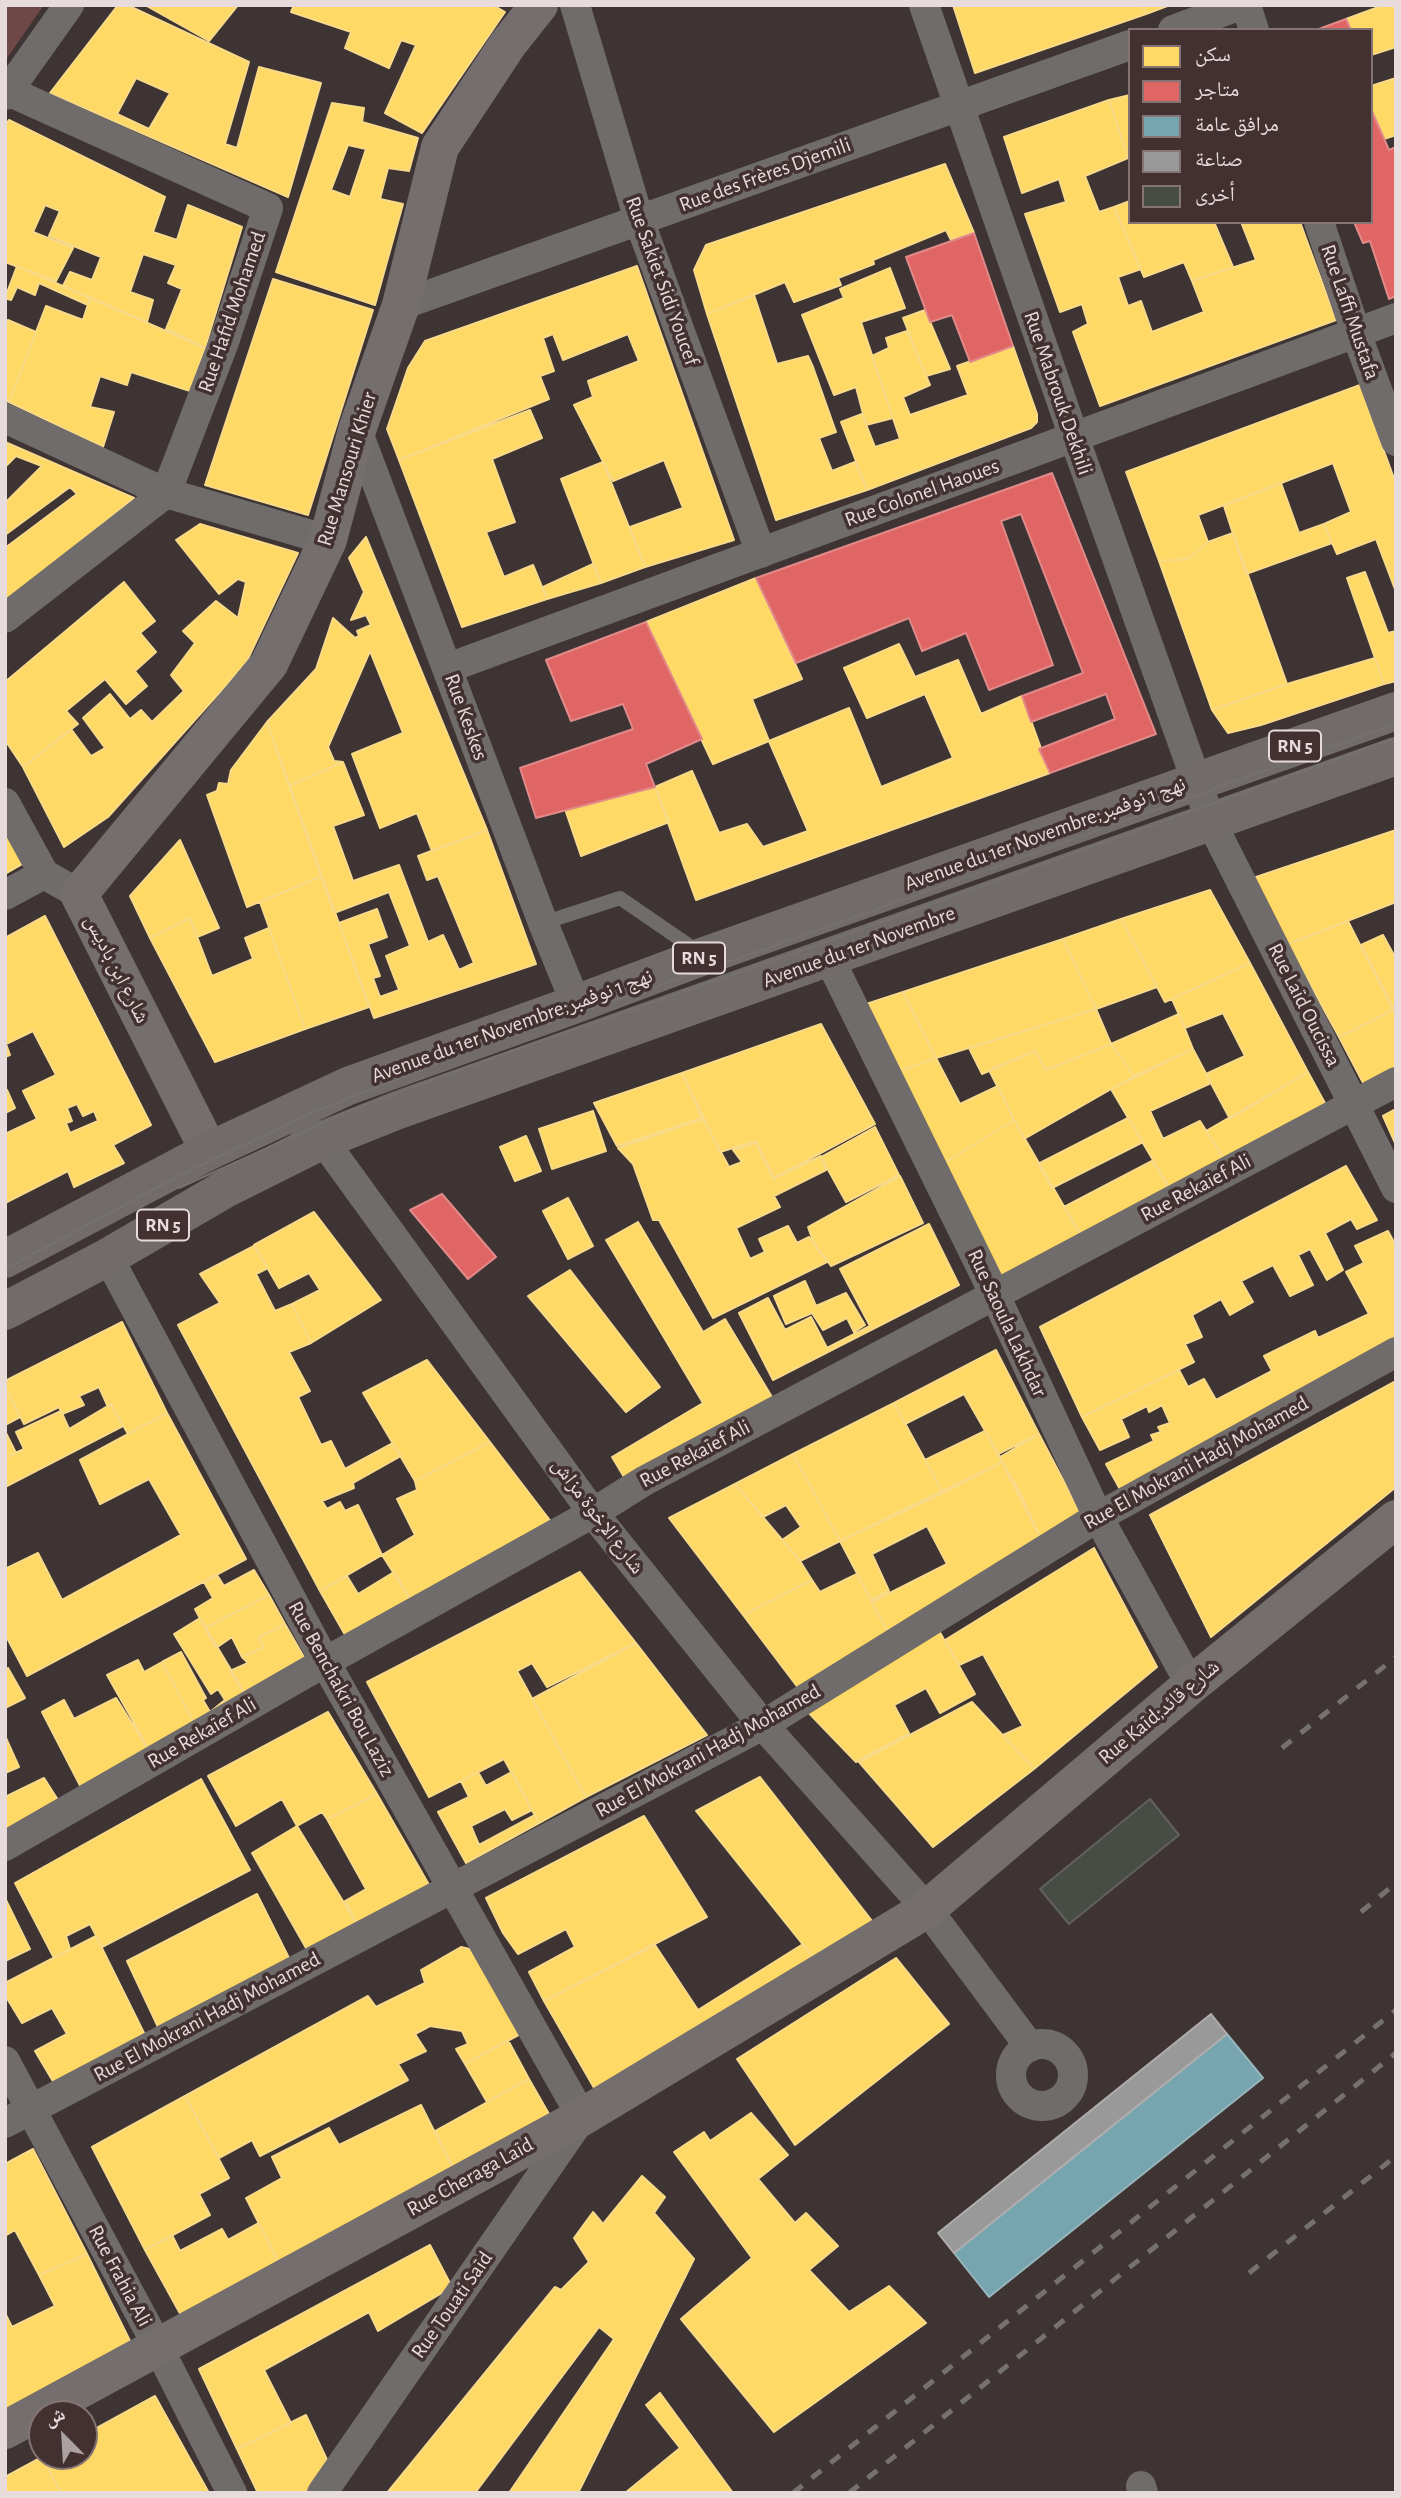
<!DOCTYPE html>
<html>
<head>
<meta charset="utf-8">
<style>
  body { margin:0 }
  #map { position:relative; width:1401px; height:2498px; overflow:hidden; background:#3e3434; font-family:"Alegreya Sans","Noto Naskh Arabic",sans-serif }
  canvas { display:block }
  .frame { position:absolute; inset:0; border:7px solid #e7dbdb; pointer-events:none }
  .legend { position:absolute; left:1128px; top:28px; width:245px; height:196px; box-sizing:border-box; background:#423130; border:2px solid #847574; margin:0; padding:9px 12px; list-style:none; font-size:21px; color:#e7dbdb }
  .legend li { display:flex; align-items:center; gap:14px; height:35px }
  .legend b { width:35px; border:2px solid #847574 }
  .north { position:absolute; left:28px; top:2400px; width:70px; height:70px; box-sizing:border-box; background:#423130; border:2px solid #847574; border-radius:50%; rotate:336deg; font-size:19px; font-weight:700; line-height:28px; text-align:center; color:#e7dbdb }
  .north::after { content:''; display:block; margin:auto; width:24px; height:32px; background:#aca1a1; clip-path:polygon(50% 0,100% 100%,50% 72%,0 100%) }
</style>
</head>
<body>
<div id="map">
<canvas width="1401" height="2498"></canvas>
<div class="frame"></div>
<ul class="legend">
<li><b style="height:19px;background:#ffd966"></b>سكن</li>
<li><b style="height:19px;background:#e06666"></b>متاجر</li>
<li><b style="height:19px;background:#76a5af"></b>مرافق عامة</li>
<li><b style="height:19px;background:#999"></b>صناعة</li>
<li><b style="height:19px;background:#474d44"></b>أخرى</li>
</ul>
<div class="north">ش</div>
</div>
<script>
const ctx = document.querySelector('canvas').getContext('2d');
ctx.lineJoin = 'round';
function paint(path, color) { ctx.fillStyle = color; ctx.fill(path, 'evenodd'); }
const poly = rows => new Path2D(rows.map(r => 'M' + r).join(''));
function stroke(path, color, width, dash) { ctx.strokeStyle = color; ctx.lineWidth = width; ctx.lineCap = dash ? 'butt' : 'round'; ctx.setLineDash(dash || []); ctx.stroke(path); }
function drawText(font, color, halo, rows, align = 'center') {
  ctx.font = font + ' "Alegreya Sans","Noto Naskh Arabic",sans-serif'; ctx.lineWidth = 7; ctx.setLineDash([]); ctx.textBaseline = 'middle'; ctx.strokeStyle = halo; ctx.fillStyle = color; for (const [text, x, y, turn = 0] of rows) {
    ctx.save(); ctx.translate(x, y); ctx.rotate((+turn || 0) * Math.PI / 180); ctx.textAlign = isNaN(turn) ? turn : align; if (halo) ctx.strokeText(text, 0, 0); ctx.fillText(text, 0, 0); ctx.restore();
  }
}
paint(poly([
  [5,5,44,5,5,61]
]), '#6d4847');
const homes = poly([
  [118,5,127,5,249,62,225,144,237,148,259,67,321,83,288,197,50,93,118,5],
  [145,5,238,5,209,41,145,5],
  [294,5,493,5,505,12,422,133,385,113,416,45,401,40,389,68,345,48,351,32,291,12,294,5],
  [953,5,1142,5,1146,14,975,73,953,5],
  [1142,5,1170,5,1146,14,1142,5],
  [1384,5,1396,5,1396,47,1371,55,1371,30,1351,30,1346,19,1384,5],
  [136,78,170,93,149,129,117,114,136,78],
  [1396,78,1396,135,1384,139,1371,109,1371,86,1396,78],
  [1130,95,1130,157,1128,158,1109,100,1130,95],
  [1109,100,1128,158,1085,176,1099,212,1114,207,1141,269,1118,277,1128,306,1141,301,1152,332,1204,312,1192,281,1256,260,1241,222,1300,222,1336,320,1100,406,1073,332,1088,324,1082,304,1060,312,1025,214,1066,202,1059,179,1022,193,1004,137,1109,100],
  [332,103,364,108,362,122,418,138,409,171,388,168,380,199,403,204,375,305,276,272,332,103],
  [9,120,165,197,153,232,177,240,188,205,242,227,205,348,166,329,182,289,168,283,176,265,143,254,130,292,153,300,147,322,63,286,70,272,92,280,101,257,49,236,60,211,45,205,33,232,73,248,56,281,5,262,5,125,9,120],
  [348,145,366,149,350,197,331,190,348,145],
  [945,164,974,233,951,240,946,230,873,260,874,264,838,278,841,285,794,302,785,282,707,314,694,270,706,245,945,164],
  [1130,201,1130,222,1214,222,1233,267,1192,281,1184,262,1144,277,1114,207,1130,201],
  [17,266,90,298,88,305,39,283,35,295,17,287,11,300,5,298,17,266],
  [637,266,734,540,645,567,630,527,683,508,664,460,613,481,574,405,593,397,588,381,639,361,628,334,563,360,553,334,543,338,554,371,540,376,549,399,399,460,387,429,408,368,425,341,637,266],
  [890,268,905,308,861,322,893,418,866,425,856,387,834,395,802,315,844,298,840,289,890,268],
  [273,279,373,310,308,515,205,485,273,279],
  [754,295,777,364,808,356,813,367,836,432,819,438,832,471,855,462,867,490,776,520,707,314,754,295],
  [90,298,205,348,190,391,131,372,127,385,100,376,90,407,114,412,103,447,9,402,46,306,83,320,90,298],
  [925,310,950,369,926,376,903,318,925,310],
  [8,320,36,332,9,402,5,400,5,327,8,320],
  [907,331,930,385,903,397,910,415,968,395,957,366,1013,346,1037,414,1037,422,1031,428,867,490,841,422,862,414,875,447,900,439,872,356,889,348,886,338,907,331],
  [1360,385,1396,484,1396,592,1376,539,1337,554,1324,524,1351,512,1333,463,1198,515,1208,542,1188,559,1159,561,1126,472,1360,385],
  [530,410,542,438,492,459,515,522,486,532,504,577,533,565,547,599,462,627,399,460,530,410],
  [5,442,134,498,5,603,5,548,77,494,70,487,5,535,5,503,42,466,16,456,5,467,5,442],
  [603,462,645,567,601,583,561,479,603,462],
  [1281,483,1299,533,1324,524,1332,543,1246,574,1224,506,1281,483],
  [200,524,298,553,246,663,108,817,64,847,23,767,71,729,91,756,105,748,83,718,110,694,130,719,141,710,152,722,184,691,171,675,195,643,183,631,216,601,238,618,246,582,238,579,219,594,176,540,200,524],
  [1233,533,1287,684,1212,710,1159,561,1188,559,1208,542,1233,533],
  [366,537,487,830,432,851,417,813,380,828,352,754,403,733,370,651,328,747,334,761,343,762,289,786,267,722,316,669,333,618,355,638,359,636,357,631,371,625,366,615,351,620,364,592,349,558,366,537],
  [593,564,601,583,547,599,543,587,593,564],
  [1365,572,1388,633,1396,631,1396,681,1384,684,1347,578,1365,572],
  [756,578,802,679,752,699,769,741,713,764,646,622,756,578],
  [124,582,155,621,140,633,156,652,135,671,147,686,126,704,105,679,66,711,78,724,23,767,5,740,5,682,124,582],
  [899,644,915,677,958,660,981,714,1022,696,1050,773,696,900,655,787,692,771,719,833,747,824,763,847,808,831,769,741,849,708,881,787,953,758,925,694,867,718,844,668,899,644],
  [1375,658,1384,684,1261,725,1228,733,1212,710,1287,684,1375,658],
  [267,722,322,876,247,907,207,795,217,791,219,783,228,784,231,770,267,722],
  [343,762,364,815,333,826,353,881,399,865,428,942,443,935,459,970,474,963,438,876,427,880,418,856,487,830,536,964,374,1018,339,923,377,909,387,937,368,944,380,976,373,978,380,997,399,990,386,956,410,946,389,892,334,913,289,786,343,762],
  [655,787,669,822,581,856,565,809,655,787],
  [5,824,26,862,5,874,5,824],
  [1396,830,1396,902,1288,944,1253,878,1396,830],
  [180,840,219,928,197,937,190,918,150,938,130,896,180,840],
  [322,876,369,1007,305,1029,260,902,322,876],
  [1210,890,1250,963,1165,1002,1121,919,1210,890],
  [45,916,151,1125,113,1145,124,1163,74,1187,68,1171,5,1203,5,938,45,916],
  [190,918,212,976,253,959,245,938,269,928,305,1029,215,1062,150,938,190,918],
  [1121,919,1157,987,1096,1009,1063,939,1121,919],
  [1348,921,1393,1010,1339,1037,1288,944,1348,921],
  [1383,935,1396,959,1396,1013,1361,945,1383,935],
  [1063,939,1096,1009,936,1058,903,992,1063,939],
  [1250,963,1308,1072,1230,1119,1206,1074,1245,1056,1223,1013,1185,1028,1172,999,1250,963],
  [903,992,936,1058,887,1076,854,1008,903,992],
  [1096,1009,1111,1044,1046,1070,1035,1051,982,1074,969,1048,1096,1009],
  [1393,1010,1396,1014,1396,1082,1370,1096,1339,1037,1393,1010],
  [1179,1014,1193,1049,1134,1076,1111,1044,1179,1014],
  [821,1024,875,1124,774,1178,756,1141,720,1152,682,1073,821,1024],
  [33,1031,56,1075,23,1091,37,1119,5,1134,5,1113,15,1108,7,1090,5,1091,5,1057,10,1055,6,1044,33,1031],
  [1111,1044,1134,1076,1024,1139,989,1070,1035,1051,1046,1070,1111,1044],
  [1193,1049,1211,1083,1150,1111,1163,1139,1200,1121,1231,1170,1176,1199,1111,1089,1193,1049],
  [936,1058,960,1104,998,1086,1014,1120,933,1170,887,1076,936,1058],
  [1308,1072,1332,1116,1231,1170,1206,1131,1308,1072],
  [682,1073,702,1118,617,1146,594,1103,682,1073],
  [77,1104,83,1116,94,1111,98,1121,70,1133,66,1123,72,1121,67,1108,77,1104],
  [1396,1109,1396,1145,1383,1116,1396,1109],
  [593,1111,606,1151,552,1169,539,1129,593,1111],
  [1128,1118,1143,1142,1052,1188,1038,1164,1128,1118],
  [703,1119,729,1167,742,1162,733,1150,756,1143,773,1179,821,1156,826,1170,774,1196,780,1207,736,1228,750,1259,765,1252,759,1239,788,1226,797,1243,809,1237,827,1262,713,1318,659,1220,653,1220,633,1164,618,1148,703,1119],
  [1014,1120,1087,1246,995,1295,933,1170,1014,1120],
  [875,1127,899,1175,846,1202,821,1157,875,1127],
  [526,1136,541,1171,515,1181,500,1147,526,1136],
  [1152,1161,1176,1199,1087,1246,1064,1207,1152,1161],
  [1346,1166,1377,1220,1357,1229,1351,1219,1325,1233,1343,1270,1327,1280,1310,1249,1298,1255,1313,1285,1290,1296,1273,1265,1241,1281,1253,1302,1230,1315,1221,1299,1192,1315,1202,1337,1185,1344,1194,1362,1082,1417,1040,1327,1346,1166],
  [900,1176,923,1223,831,1266,813,1241,808,1227,900,1176],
  [568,1198,593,1246,568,1259,543,1211,568,1198],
  [314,1212,381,1300,311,1343,292,1304,320,1290,309,1273,279,1288,254,1245,314,1212],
  [638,1222,703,1332,725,1319,772,1397,627,1482,612,1457,703,1403,606,1240,638,1222],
  [929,1224,959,1285,773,1380,739,1313,768,1298,785,1330,811,1317,827,1348,870,1326,840,1269,929,1224],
  [1388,1231,1396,1246,1396,1337,1121,1491,1106,1464,1154,1441,1151,1435,1161,1432,1158,1427,1170,1423,1162,1405,1149,1412,1147,1406,1121,1419,1129,1437,1100,1450,1082,1417,1179,1370,1188,1387,1204,1379,1216,1400,1272,1371,1264,1356,1315,1331,1318,1338,1369,1314,1346,1272,1364,1263,1355,1246,1388,1231],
  [254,1246,268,1268,256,1274,275,1311,292,1304,311,1343,289,1352,310,1391,298,1397,321,1445,331,1441,345,1469,393,1443,401,1456,353,1483,354,1488,322,1501,327,1509,340,1502,345,1511,358,1505,382,1555,320,1591,178,1325,220,1303,200,1274,254,1246],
  [570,1270,660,1387,626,1412,528,1296,570,1270],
  [805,1281,816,1306,846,1293,865,1325,854,1332,847,1318,823,1330,812,1313,786,1324,774,1296,805,1281],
  [122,1322,167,1413,128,1434,111,1404,108,1407,99,1387,79,1396,84,1405,62,1414,59,1407,24,1424,5,1386,5,1381,122,1322],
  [996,1350,1039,1434,1000,1457,964,1394,905,1424,894,1403,996,1350],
  [427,1360,490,1442,415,1481,363,1393,427,1360],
  [1396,1381,1396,1487,1211,1637,1150,1515,1396,1381],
  [7,1391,20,1417,5,1425,5,1392,7,1391],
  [894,1403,943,1493,840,1541,793,1454,894,1403],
  [111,1404,123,1426,5,1487,5,1458,24,1449,16,1432,61,1411,69,1429,111,1404],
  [167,1413,246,1559,27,1676,5,1634,5,1569,38,1553,62,1600,181,1535,149,1479,100,1504,80,1460,167,1413],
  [5,1431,16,1453,5,1458,5,1431],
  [985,1431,1002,1462,943,1493,925,1460,985,1431],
  [1039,1434,1081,1514,1041,1539,1019,1491,998,1454,1039,1434],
  [490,1442,552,1523,418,1611,382,1555,415,1535,397,1499,417,1490,415,1481,490,1442],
  [793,1454,840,1541,800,1561,782,1540,801,1527,786,1505,763,1517,735,1484,793,1454],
  [1002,1462,1041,1539,889,1634,872,1602,947,1564,927,1526,872,1554,889,1591,871,1600,840,1541,1002,1462],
  [735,1484,800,1561,812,1580,743,1615,669,1518,735,1484],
  [1094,1548,1157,1667,1034,1769,1003,1735,1023,1726,983,1654,959,1665,945,1640,1094,1548],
  [254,1570,269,1595,205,1628,195,1609,213,1598,204,1582,217,1575,224,1586,254,1570],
  [394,1572,418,1611,352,1647,320,1591,347,1576,358,1594,394,1572],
  [580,1572,636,1643,547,1687,532,1663,517,1671,586,1797,539,1823,504,1759,429,1797,367,1682,580,1572],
  [857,1574,889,1634,799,1689,743,1615,812,1580,820,1592,857,1574],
  [269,1595,285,1624,259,1637,264,1647,242,1657,232,1637,216,1648,205,1628,269,1595],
  [200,1618,249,1700,198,1730,162,1662,181,1652,206,1698,203,1700,210,1712,225,1700,218,1689,211,1694,174,1634,200,1618],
  [285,1624,309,1666,249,1700,230,1671,248,1663,242,1657,264,1647,259,1637,285,1624],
  [938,1629,975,1694,940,1713,926,1688,894,1705,909,1733,856,1762,803,1707,938,1629],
  [636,1643,707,1735,586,1797,532,1699,636,1643],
  [138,1660,144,1672,162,1662,200,1734,155,1760,107,1675,138,1660],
  [8,1668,25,1698,5,1708,5,1670,8,1668],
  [116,1698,155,1760,87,1799,42,1712,64,1700,74,1719,116,1698],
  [972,1702,1034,1769,933,1847,859,1762,972,1702],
  [328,1712,377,1794,327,1819,322,1812,297,1826,282,1799,236,1826,208,1776,328,1712],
  [6,1738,19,1767,5,1773,5,1739,6,1738],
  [478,1772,486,1786,512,1772,532,1810,512,1820,505,1809,471,1826,479,1845,535,1815,539,1823,466,1863,438,1812,469,1797,461,1781,478,1772],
  [760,1777,883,1935,820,1966,696,1811,760,1777],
  [44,1778,65,1811,5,1846,5,1797,44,1778],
  [201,1779,250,1870,102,1947,90,1924,66,1936,70,1949,54,1958,15,1883,201,1779],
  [377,1794,432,1890,360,1929,345,1901,366,1889,327,1819,377,1794],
  [644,1816,707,1917,544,2001,529,1972,575,1947,566,1929,518,1954,503,1933,486,1898,644,1816],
  [297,1826,360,1929,310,1955,252,1853,297,1826],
  [257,1894,290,1960,158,2027,127,1961,257,1894],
  [5,1898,30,1949,5,1961,5,1898],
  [96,1936,145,2035,54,2083,35,2051,67,2034,52,2008,22,2023,5,1995,5,1983,96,1936],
  [803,1944,820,1966,597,2093,544,2001,655,1945,698,2010,803,1944],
  [461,1947,478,1951,524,2032,465,2064,456,2049,468,2044,462,2031,430,2026,415,2034,426,2051,398,2064,408,2080,260,2156,252,2140,219,2158,185,2096,368,1996,376,2007,425,1983,421,1970,461,1947],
  [896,1958,949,2024,795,2145,737,2059,896,1958],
  [508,2040,529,2079,487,2102,465,2064,508,2040],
  [529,2079,549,2114,456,2174,435,2131,529,2079],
  [185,2096,229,2178,199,2194,210,2215,145,2250,92,2147,185,2096],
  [421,2105,456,2174,282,2269,246,2198,282,2178,272,2157,329,2128,339,2145,421,2105],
  [751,2113,788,2155,758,2179,795,2223,806,2213,838,2246,809,2270,849,2312,889,2286,926,2323,774,2432,681,2319,752,2258,674,2152,704,2132,710,2141,751,2113],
  [33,2149,87,2254,39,2275,15,2230,5,2236,5,2164,33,2149],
  [642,2176,665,2197,654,2213,694,2259,578,2493,387,2493,555,2287,561,2290,589,2262,574,2238,593,2212,603,2224,642,2176],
  [259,2223,282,2269,188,2328,145,2250,172,2235,180,2251,222,2229,228,2240,259,2223],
  [430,2245,452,2287,378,2331,369,2312,264,2370,291,2423,237,2449,199,2369,430,2245],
  [87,2254,134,2349,5,2420,5,2313,12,2327,55,2306,39,2275,87,2254],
  [599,2327,614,2339,509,2493,475,2493,599,2327],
  [660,2393,733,2493,625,2493,680,2448,646,2405,660,2393],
  [155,2396,209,2493,61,2493,42,2457,84,2456,84,2435,155,2396],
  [306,2415,329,2464,307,2493,258,2493,237,2449,306,2415],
  [42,2457,61,2493,5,2493,5,2477,42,2457]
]);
paint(homes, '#ffd966');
stroke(homes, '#f8da89', 2);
const shops = poly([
  [1346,19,1351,30,1316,30,1346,19],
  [1371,109,1389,150,1396,147,1396,296,1389,299,1370,241,1363,243,1354,222,1371,222,1371,109],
  [974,233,1013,346,970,362,952,315,930,322,906,257,974,233],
  [1052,473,1156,734,1050,773,1039,749,1115,719,1106,694,1031,722,1022,696,1083,673,1021,514,1001,521,1053,665,989,690,966,633,922,651,909,618,796,663,756,578,1052,473],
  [646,622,702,739,646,764,655,787,536,818,520,768,633,729,623,704,571,721,546,660,646,622],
  [442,1194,496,1257,468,1279,410,1210,442,1194]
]);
paint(shops, '#e06666');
stroke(shops, '#e28989', 2);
const public = poly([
  [1227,2034,1263,2078,989,2297,954,2253,1227,2034]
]);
paint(public, '#76a5af');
stroke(public, '#98b5bc', 2);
const industry = poly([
  [1211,2014,1227,2034,954,2253,938,2233,1211,2014]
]);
paint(industry, '#999');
stroke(industry, '#b0adad', 2);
const building = poly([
  [1150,1799,1179,1835,1069,1924,1040,1889,1150,1799]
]);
paint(building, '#474d44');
stroke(building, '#62605e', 2);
stroke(poly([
  [543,923,620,898,700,953]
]), '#706c6b', 14);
stroke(poly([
  [575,5,639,220,761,553],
  [924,5,1074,437,1211,822,1396,1188],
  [1246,5,1254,30],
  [1173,30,1241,5],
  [5,95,69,5],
  [1319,222,1356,333,1396,441],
  [401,305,1130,45],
  [5,418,166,493,328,540],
  [357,430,543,923,576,1004],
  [5,618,166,493,224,342,268,208,8,91],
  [448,668,1396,318],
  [5,803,44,874,79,894],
  [5,895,44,874],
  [829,958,995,1295,1098,1517,1191,1685],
  [305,1129,323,1140,593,1513,763,1725,927,1909,1030,2047],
  [108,1257,325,1662,582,2117,322,2493],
  [5,1846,325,1662,593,1513,644,1481,1396,1082],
  '1011 2075a31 31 0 1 1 62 0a31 31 0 1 1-62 0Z',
  [5,2061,158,2347,232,2493],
  [5,2123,763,1725,1098,1517,1396,1352],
  [1141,2486,1143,2493]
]), '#706c6b', 30);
stroke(poly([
  [209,1151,79,894,269,664,328,540,357,430,401,305,440,147,508,44,539,5],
  [5,2430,582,2117,927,1909,1191,1685,1396,1519]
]), '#746e6e', 38);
stroke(poly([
  [5,1259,209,1151,348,1086,576,1004,704,956,1396,711],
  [5,1311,108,1257,225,1189,323,1140,398,1110,1396,756]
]), '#726b6b', 38);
stroke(poly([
  [179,1188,351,1110,509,1052,775,960,1396,738],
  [5,1269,186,1172,318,1110,502,1039,771,947,1396,724]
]), '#767171', 2);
stroke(poly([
  [1282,1748,1396,1657],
  [1361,1912,1396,1883],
  [1249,2273,1396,2156],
  [793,2493,1396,2010],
  [849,2493,1396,2053]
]), '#767171', 5, [12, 12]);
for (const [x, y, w] of [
  [1295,746,52],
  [699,958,52],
  [163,1225,52]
]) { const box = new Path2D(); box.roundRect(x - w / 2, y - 15.5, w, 31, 5); ctx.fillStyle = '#423130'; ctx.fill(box); stroke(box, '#e7dbdb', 2); }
drawText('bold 19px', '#e7dbdb', null, [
  ["RN 5",1295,746],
  ["RN 5",699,958],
  ["RN 5",163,1225]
]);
drawText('21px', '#e7dbdb', '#423130', [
  ["Rue des Frères Djemili",765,175,-20],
  ["Rue Sakiet Sidi Youcef",662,281,70],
  ["Rue Hafid Mohamed",232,312,-71],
  ["Rue Laffi Mustafa",1350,312,71],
  ["Rue Mabrouk Dekhili",1058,393,71],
  ["Rue Mansouri Khier",347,469,-73],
  ["Rue Colonel Haoues",922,493,-20],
  ["Rue Keskes",466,717,70],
  ["Avenue du 1er Novembre;نهج 1 نوفمبر",1045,834,-20],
  ["Avenue du 1er Novembre",859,947,-20],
  ["شارع ابن باديس",117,969,63],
  ["Rue Laïd Oucissa",1304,1005,63],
  ["Avenue du 1er Novembre;نهج 1 نوفمبر",512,1026,-20],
  ["Rue Rekaïef Ali",1196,1188,-28],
  ["Rue Saoula Lakhdar",1007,1323,65],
  ["Rue Rekaïef Ali",695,1454,-28],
  ["Rue El Mokrani Hadj Mohamed",1196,1463,-29],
  ["شارع الإخوة مزاش",598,1516,53],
  ["Rue Benchakri Bou Laziz",341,1689,61],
  ["Rue Kaïd;شارع قائد",1159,1712,-40],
  ["Rue Rekaïef Ali",202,1733,-30],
  ["Rue El Mokrani Hadj Mohamed",708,1751,-29],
  ["Rue El Mokrani Hadj Mohamed",207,2017,-28],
  ["Rue Cheraga Laïd",470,2177,-29],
  ["Rue Frahia Ali",120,2276,62],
  ["Rue Touati Saïd",452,2305,-55]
]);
</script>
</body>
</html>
